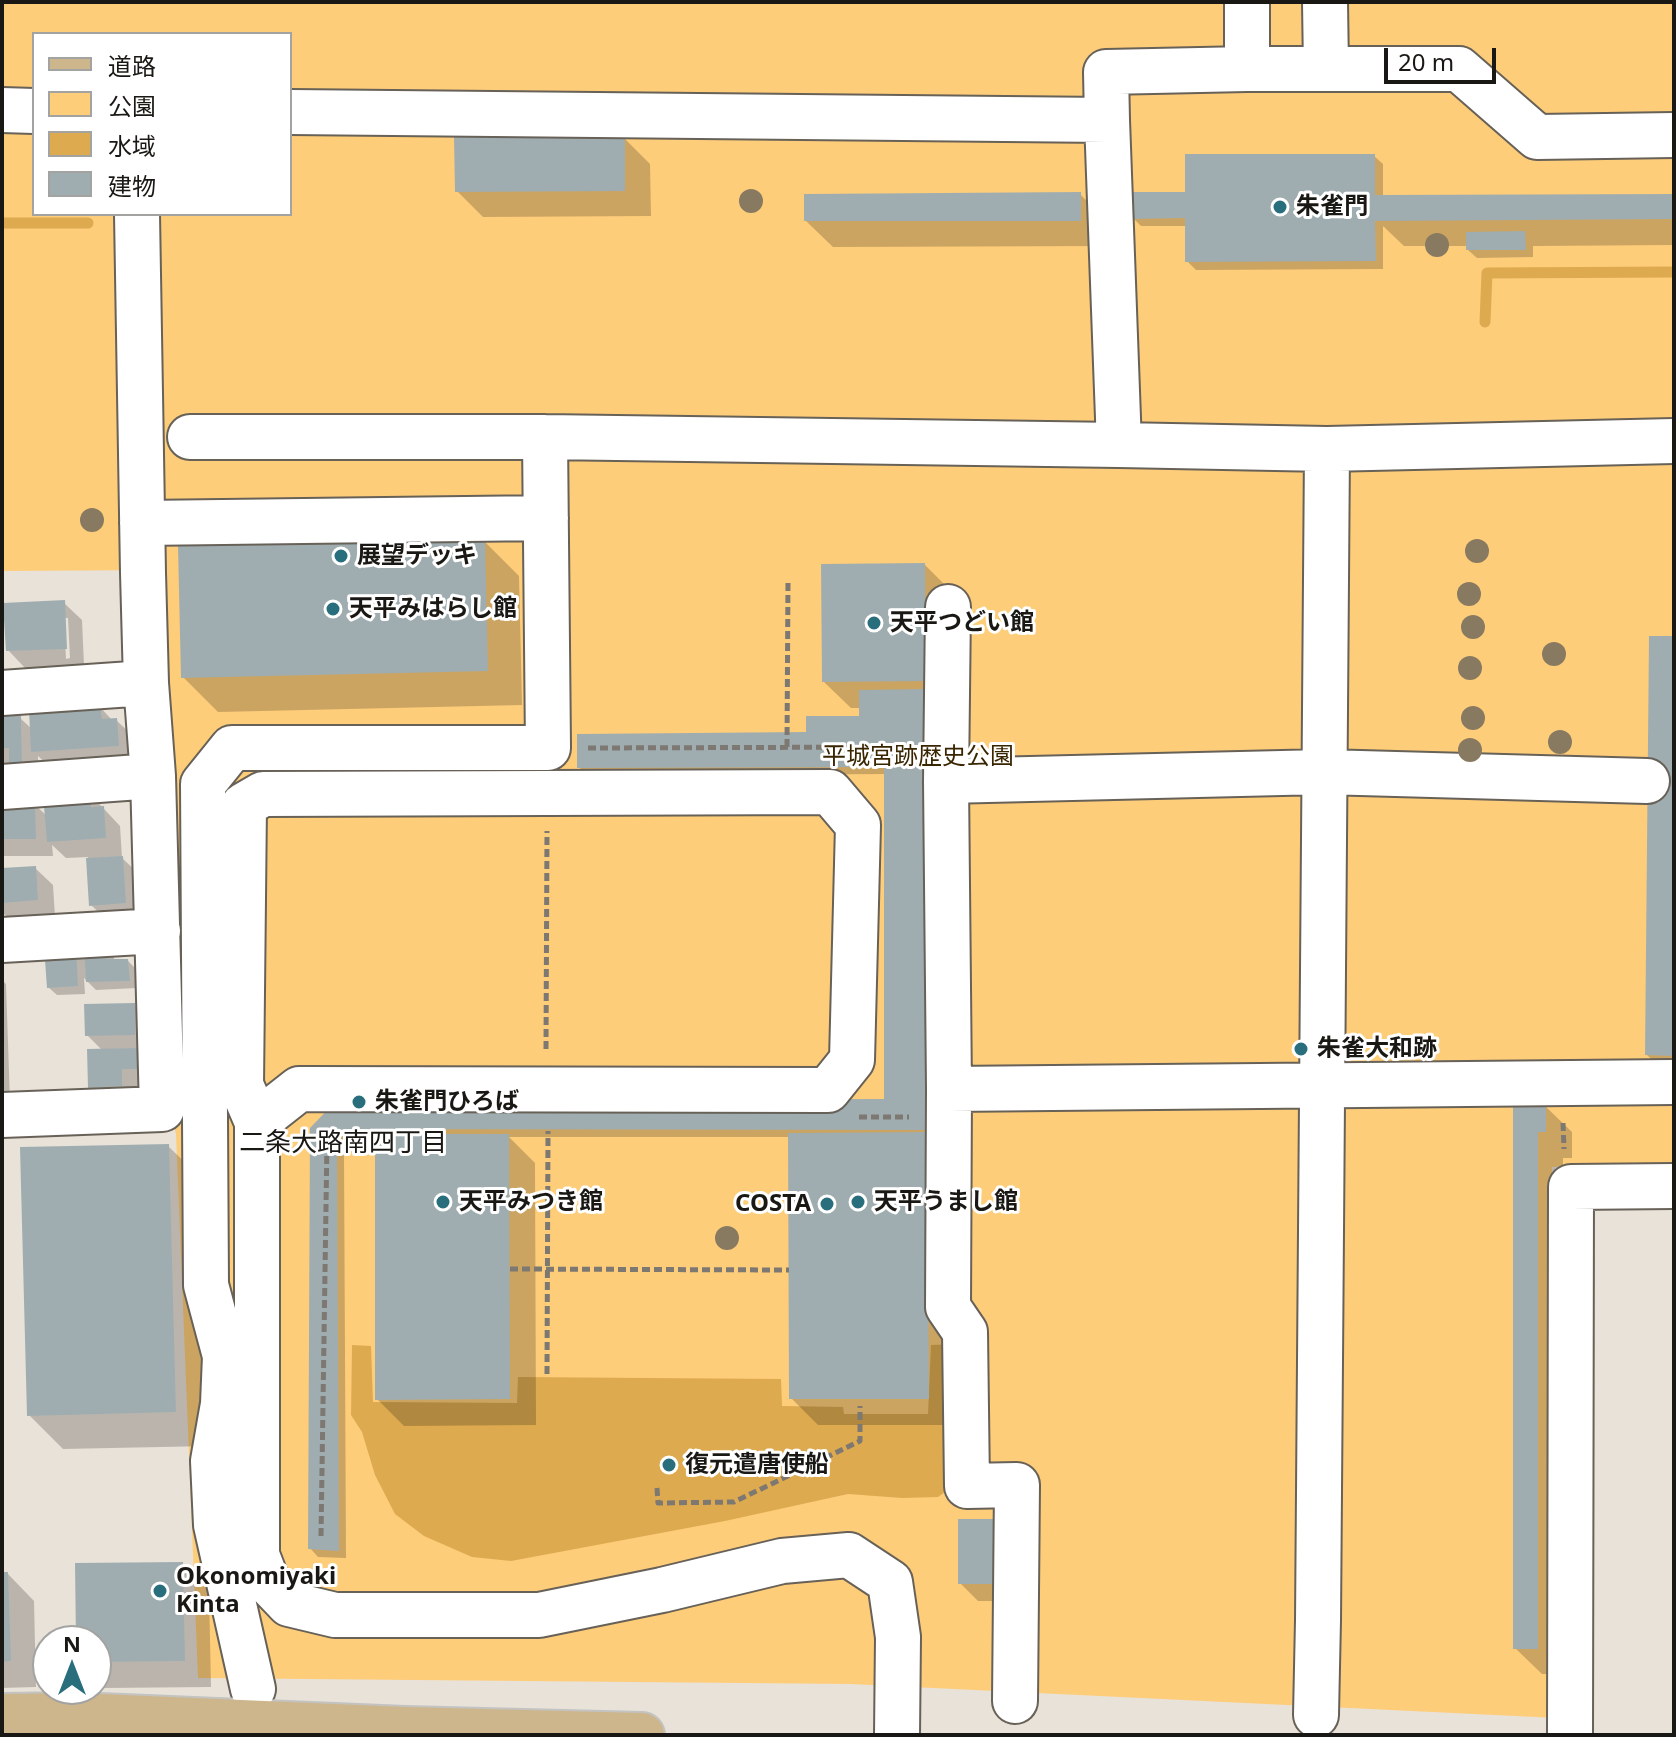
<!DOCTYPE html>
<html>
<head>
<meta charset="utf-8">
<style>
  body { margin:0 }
  #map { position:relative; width:1676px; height:1737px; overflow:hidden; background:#e9e2d8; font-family:"Noto Sans","Noto Sans JP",sans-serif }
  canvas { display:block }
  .frame { position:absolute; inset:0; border:4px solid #1a1814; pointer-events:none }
  .legend { position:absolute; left:32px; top:32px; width:260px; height:184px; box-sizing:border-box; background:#fff; border:2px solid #a3a3a1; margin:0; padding:10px 14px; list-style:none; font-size:24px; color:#1a1814 }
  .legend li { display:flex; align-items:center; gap:16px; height:40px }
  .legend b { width:40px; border:2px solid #a3a3a1 }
  .north { position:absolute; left:32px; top:1625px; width:80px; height:80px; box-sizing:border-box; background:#fff; border:2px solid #a3a3a1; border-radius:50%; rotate:0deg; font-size:22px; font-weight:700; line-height:32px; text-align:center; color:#1a1814 }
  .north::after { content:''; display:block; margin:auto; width:28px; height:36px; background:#296e7d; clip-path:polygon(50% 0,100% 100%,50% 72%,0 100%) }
  .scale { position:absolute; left:1384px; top:48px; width:112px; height:36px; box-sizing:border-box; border:4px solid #1a1814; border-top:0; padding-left:10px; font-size:24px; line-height:28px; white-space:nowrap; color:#1a1814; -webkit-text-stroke:6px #fff; paint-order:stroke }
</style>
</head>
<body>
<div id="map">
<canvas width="1676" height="1737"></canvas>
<div class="frame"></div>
<ul class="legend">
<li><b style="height:10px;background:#ceb68c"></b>道路</li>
<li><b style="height:22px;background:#fecd7a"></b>公園</li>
<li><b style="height:22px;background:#deaa4f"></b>水域</li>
<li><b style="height:22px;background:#a0adb0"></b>建物</li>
</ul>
<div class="north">N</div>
<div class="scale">20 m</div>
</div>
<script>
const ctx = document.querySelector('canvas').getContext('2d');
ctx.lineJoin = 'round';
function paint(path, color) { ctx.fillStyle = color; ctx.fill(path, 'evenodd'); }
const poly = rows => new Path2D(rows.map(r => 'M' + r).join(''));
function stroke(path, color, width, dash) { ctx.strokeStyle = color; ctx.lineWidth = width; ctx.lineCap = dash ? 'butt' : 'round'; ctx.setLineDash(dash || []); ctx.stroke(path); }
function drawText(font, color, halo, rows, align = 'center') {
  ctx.font = font + ' "Noto Sans","Noto Sans JP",sans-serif'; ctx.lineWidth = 6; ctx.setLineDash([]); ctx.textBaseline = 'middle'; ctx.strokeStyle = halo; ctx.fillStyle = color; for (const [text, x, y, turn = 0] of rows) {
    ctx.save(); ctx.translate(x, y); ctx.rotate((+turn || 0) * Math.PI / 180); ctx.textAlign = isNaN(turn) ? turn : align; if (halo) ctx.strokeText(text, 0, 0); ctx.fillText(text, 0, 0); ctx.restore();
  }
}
paint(poly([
  [2,2,1674,2,1674,1163,1552,1167,1557,1718,850,1684,198,1678,176,1134,169,1102,157,570,2,571],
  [34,34,290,34,290,214,34,214]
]), '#fecd7a');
paint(poly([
  [960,1344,952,1487,938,1497,902,1498,848,1494,725,1521,511,1561,472,1557,424,1536,395,1514,375,1475,362,1432,351,1415,352,1345,371,1346,373,1402,517,1403,518,1377,781,1379,782,1406,843,1407,844,1414,928,1414,931,1345]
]), '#deaa4f');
paint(poly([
  [624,138,650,164,651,216,483,217,457,191],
  [1374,156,1383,164,1383,197,1674,196,1674,245,1533,246,1533,257,1477,258,1468,250,1468,246,1404,246,1383,226,1383,269,1196,270,1187,261,1187,226,1141,226,1133,218,1187,194],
  [1080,194,1106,221,1106,246,833,247,806,221],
  [484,541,519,576,522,705,218,712,183,677],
  [925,565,951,591,954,1425,818,1425,792,1399,790,1137,509,1137,535,1163,536,1425,404,1426,377,1399,377,1136,357,1136,344,1152,346,1558,318,1557,310,1548,312,1129,886,1101,886,774,587,776,579,767,808,734,861,718,861,708,851,708,824,682],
  [64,603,82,620,84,665,25,668,8,650],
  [64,618,68,618,70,658,66,659],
  [1674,638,1674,1081,1647,1055],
  [100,707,112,720,116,720,134,737,135,763,51,768,38,756,38,785,11,765,2,765,2,711,8,718,20,718,32,729],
  [90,794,120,826,122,858,140,875,143,920,109,922,91,905,88,857,66,858,52,845,53,856,2,856,2,804,34,804,47,816],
  [35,868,53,885,55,917,11,921,2,912,2,870],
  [47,948,114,953,114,961,128,961,136,969,137,988,96,990,84,978,85,994,57,995,48,987],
  [2,980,6,984,11,1131,2,1131],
  [134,1005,151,1023,152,1051,138,1052,154,1068,154,1086,139,1086,139,1103,108,1104,90,1087,103,1051,87,1035],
  [1515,1106,1545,1106,1572,1132,1572,1158,1563,1158,1564,1674,1542,1674,1515,1648],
  [168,1146,203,1180,210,1446,63,1449,29,1415],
  [960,1521,1017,1601,978,1601,960,1583],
  [183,1564,209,1591,211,1687,105,1688,96,1679,96,1641,78,1641],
  [2,1574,8,1574,34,1601,36,1687,2,1688]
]), '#0003');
stroke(poly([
  [2,223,88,223],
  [1485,322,1487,273,1674,272]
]), '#deaa4f', 11);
paint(poly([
  [625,136,625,191,455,192,454,137],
  [1185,154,1375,154,1375,195,1674,194,1674,219,1375,221,1376,261,1185,262,1185,218,1131,219,1131,192,1185,192],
  [1081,192,1081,221,804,221,804,194],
  [1525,231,1526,250,1466,250,1466,232],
  [485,539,488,671,181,678,178,546],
  [925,563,926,681,822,682,821,564],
  [65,600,67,649,6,651,3,603],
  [1649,636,1674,636,1674,1056,1645,1055],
  [925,689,925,1130,348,1129,337,1143,339,1551,308,1549,310,1128,336,1101,884,1099,884,767,577,768,577,734,806,732,806,716,859,716,859,690],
  [100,705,102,719,117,718,119,746,31,752,29,710],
  [2,716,21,716,22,768,9,768,9,748,2,748],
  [90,792,91,807,104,806,106,838,47,842,43,795],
  [2,802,35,802,36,839,2,839],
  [123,856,126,903,89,906,86,858],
  [36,866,38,900,2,903,2,868],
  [84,943,106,943,107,959,128,959,130,981,86,982],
  [76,944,78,986,47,988,44,946],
  [135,1003,135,1035,85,1036,84,1004],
  [137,1048,138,1069,122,1069,122,1086,88,1088,87,1049],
  [1513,1104,1546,1104,1546,1132,1538,1132,1538,1649,1513,1649],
  [927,1132,929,1399,789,1399,788,1133],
  [375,1134,509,1134,510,1399,375,1400],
  [169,1144,176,1412,27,1416,20,1147],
  [958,1519,1000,1519,1000,1584,958,1584],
  [183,1562,185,1661,96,1662,96,1641,76,1641,75,1563],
  [2,1572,8,1572,11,1661,2,1662]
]), '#a0adb0');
const minor = poly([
  [1247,2,1247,69],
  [1325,2,1326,69],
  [2,110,34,111],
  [290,112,1107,120,1106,72,1247,69,1459,69,1537,137,1674,135],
  [1107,120,1119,445,1327,449,1318,1620,1316,1715],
  [190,437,545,437,1119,445],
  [1327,449,1674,441],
  [142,523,546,518],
  [948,607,946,781,949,1089,948,1307,965,1332,967,1486,1017,1485,1015,1701],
  [2,693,146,683],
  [946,781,1324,772,1647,781],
  [2,787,153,776],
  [2,940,158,931],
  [949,1089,1674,1082],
  [2,1115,162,1109,153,776,146,683,143,573,137,214],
  [257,1122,299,1089,828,1090,852,1060,858,825,830,792,263,794,244,805,241,1085,257,1122,257,1555,267,1581,289,1604,335,1615,539,1615,662,1590,782,1561,849,1555,890,1582,898,1637,897,1735],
  [253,1689,216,1525,213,1461,223,1404,225,1356,206,1285,203,784,232,748,548,748,545,437],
  [1570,1735,1571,1187,1674,1186]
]);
const major = poly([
  [2,1716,76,1715,405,1729,642,1735]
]);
stroke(minor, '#676158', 48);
stroke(major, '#c3c3c2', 48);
stroke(poly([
  [787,747,788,579],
  [588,748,906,747],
  [546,1049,547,831],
  [859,1117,909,1117],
  [1563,1123,1564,1149],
  [510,1269,789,1270],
  [547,1374,548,1131],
  [657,1488,658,1503,734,1502,860,1441,860,1406],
  [321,1536,327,1140,337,1131]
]), '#7d7871', 5, [8, 4]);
stroke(minor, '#fff', 44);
stroke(major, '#ceb68c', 44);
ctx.fillStyle = '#887a61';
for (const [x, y] of [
  [751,201],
  [1437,245],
  [92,520],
  [1477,551],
  [1469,594],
  [1473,627],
  [1554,654],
  [1470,668],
  [1473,718],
  [1560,742],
  [1470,750],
  [727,1238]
]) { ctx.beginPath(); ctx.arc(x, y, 12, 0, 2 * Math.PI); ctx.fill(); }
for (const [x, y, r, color] of [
  [1280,207,8,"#296e7d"],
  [341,556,8,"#296e7d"],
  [333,609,8,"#296e7d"],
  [874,623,8,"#296e7d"],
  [1301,1049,8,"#296e7d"],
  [359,1102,8,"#296e7d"],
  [443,1202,8,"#296e7d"],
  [858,1202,8,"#296e7d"],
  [827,1204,8,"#296e7d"],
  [669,1465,8,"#296e7d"],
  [160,1591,8,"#296e7d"]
]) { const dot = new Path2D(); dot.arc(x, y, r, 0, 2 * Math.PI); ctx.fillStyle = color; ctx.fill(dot); stroke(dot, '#fff', 3); }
drawText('bold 24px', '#1a1814', '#fff', [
  ["朱雀門",1296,207],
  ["展望デッキ",357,556],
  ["天平みはらし館",349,609],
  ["天平つどい館",890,623],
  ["朱雀大和跡",1317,1049],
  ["朱雀門ひろば",375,1102],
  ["天平みつき館",459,1202],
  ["天平うまし館",874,1202],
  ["COSTA",811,1204,"right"],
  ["復元遣唐使船",685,1465],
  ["Okonomiyaki",176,1577],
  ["Kinta",176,1605]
], 'left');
drawText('24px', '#392500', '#fff', [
  ["平城宮跡歴史公園",918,757]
]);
drawText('26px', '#1a1814', '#fff', [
  ["二条大路南四丁目",343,1144]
]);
</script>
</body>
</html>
